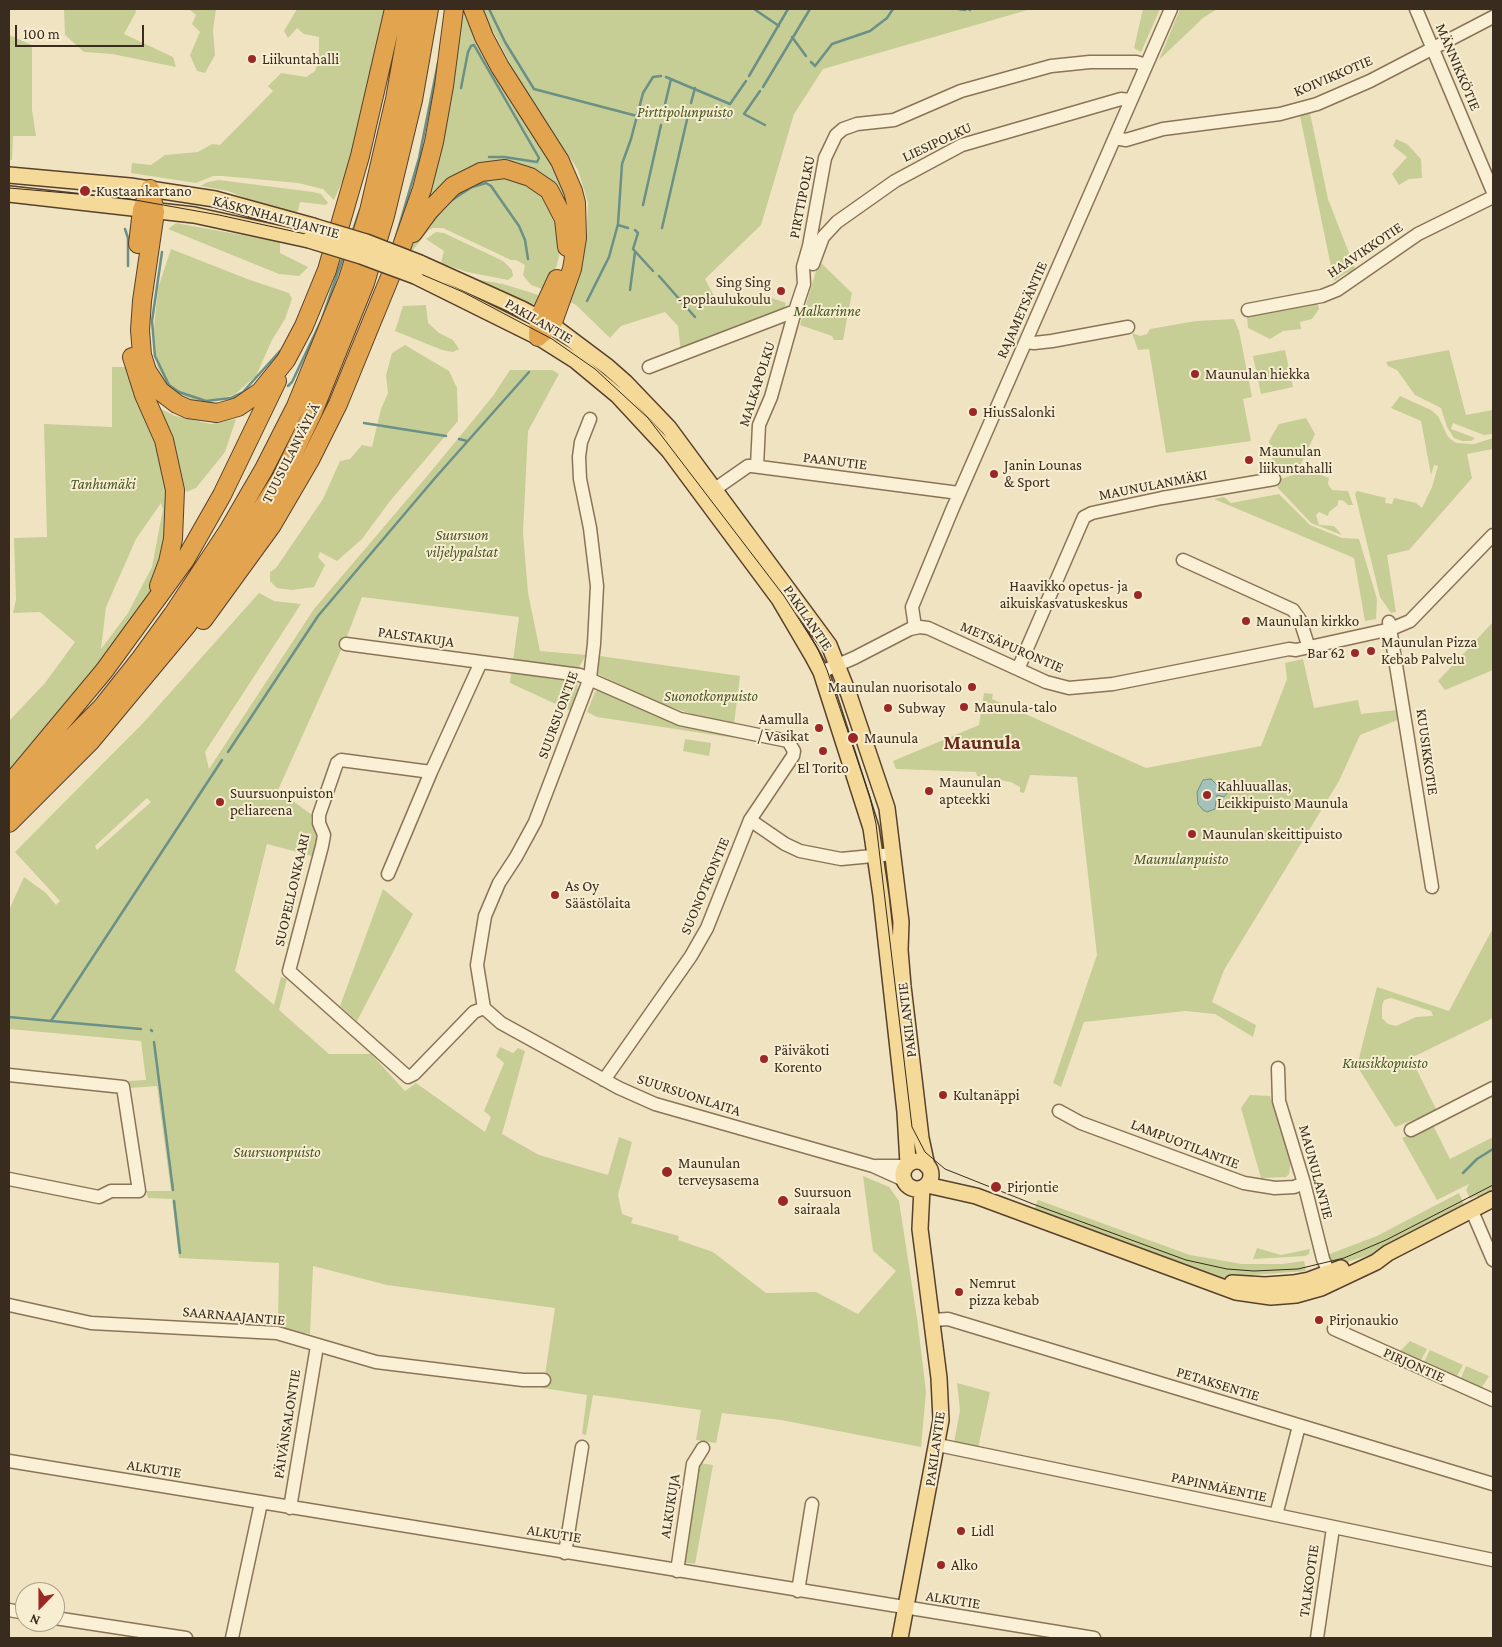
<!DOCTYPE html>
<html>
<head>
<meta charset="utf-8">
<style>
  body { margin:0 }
  #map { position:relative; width:1502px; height:1647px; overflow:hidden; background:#f0e3c2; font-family:"Crimson Pro",serif }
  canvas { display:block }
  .frame { position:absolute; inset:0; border:10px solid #392b1d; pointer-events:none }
  .north { position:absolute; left:15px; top:1582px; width:50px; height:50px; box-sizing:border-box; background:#f7edd1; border:1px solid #ab9f89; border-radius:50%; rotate:202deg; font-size:14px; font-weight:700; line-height:20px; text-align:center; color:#392b1d }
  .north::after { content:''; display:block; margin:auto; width:18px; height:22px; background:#9b2726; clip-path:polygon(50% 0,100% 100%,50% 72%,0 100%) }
  .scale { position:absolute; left:15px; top:25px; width:129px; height:22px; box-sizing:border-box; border:2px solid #392b1d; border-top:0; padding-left:6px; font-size:15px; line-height:18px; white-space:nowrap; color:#392b1d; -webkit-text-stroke:4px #f7edd1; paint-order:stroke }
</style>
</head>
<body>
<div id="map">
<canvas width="1502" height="1647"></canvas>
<div class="frame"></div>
<div class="north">N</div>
<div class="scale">100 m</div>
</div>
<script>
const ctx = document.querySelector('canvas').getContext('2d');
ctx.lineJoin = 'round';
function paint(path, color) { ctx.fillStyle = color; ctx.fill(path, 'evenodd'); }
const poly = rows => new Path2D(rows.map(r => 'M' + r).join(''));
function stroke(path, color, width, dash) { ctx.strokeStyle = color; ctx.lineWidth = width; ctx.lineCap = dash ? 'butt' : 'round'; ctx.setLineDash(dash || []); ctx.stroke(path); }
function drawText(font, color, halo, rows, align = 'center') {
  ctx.font = font + ' "Crimson Pro",serif'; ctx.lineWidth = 4; ctx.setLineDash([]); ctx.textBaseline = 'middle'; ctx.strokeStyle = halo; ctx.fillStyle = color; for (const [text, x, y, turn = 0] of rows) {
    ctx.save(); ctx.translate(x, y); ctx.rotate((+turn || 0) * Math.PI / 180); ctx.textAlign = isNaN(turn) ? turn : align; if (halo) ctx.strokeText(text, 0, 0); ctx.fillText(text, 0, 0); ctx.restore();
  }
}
paint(poly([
  [64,9,135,9,136,12,124,34,173,57,176,67,112,54,84,52,65,35],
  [189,9,216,9,213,30,215,55,205,73,197,71,190,55,200,32,192,24,196,15],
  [297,9,388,9,356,150,334,200,323,189,298,183,223,176,213,176,196,183,131,173,132,163,151,165,165,155,198,152,212,144,220,145,273,91,268,86,281,73,306,77,315,71,319,61,319,37,304,34,297,28,288,38,284,31],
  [457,9,468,9,562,178,574,223,562,202,495,165,416,217],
  [479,9,1031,9,823,69,794,114,761,225,705,279,714,296,722,304,744,306,772,298,786,303,784,309,681,353,678,326,665,312,621,326,610,338,576,305,568,301,586,241,588,203,578,170,520,82,493,31,486,28],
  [1143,9,1160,9,1141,52,1134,48],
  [1180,9,1217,9,1203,18,1159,60],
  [9,35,32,45,32,110,36,136,13,136,12,160,9,160],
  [1310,113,1328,199,1356,271,1346,273,1334,281,1300,116],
  [1396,139,1407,144,1421,159,1422,178,1409,179,1399,185,1392,174,1407,157,1393,146],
  [498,175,538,188,556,212,561,249,554,275,545,290,531,285,523,275,525,265,516,260,511,260,443,228,433,228,429,230,413,250,408,249,421,229,453,192],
  [219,180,313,192,321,194,328,203,326,205,300,202,298,211,294,213,265,206,228,191,200,186,208,182],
  [176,223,280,242,280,253,308,267,299,276,279,274,168,229],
  [436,232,444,233,503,261,512,270,513,276,508,280,467,272,441,263,444,251,426,239],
  [171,249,250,280,289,293,292,299,285,319,272,340,256,376,234,395,209,402,188,400,168,389,157,366,154,328,158,288],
  [819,261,852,293,843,340,834,340,832,336,800,325],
  [474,279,503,284,542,296,536,303,529,305],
  [1317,301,1319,309,1312,319,1300,322,1301,329,1283,331,1270,339,1248,328,1247,316],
  [426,305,428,323,439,333,453,340,459,349,453,352,442,350,395,331,403,306],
  [1234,319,1239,331,1252,397,1243,399,1251,441,1166,453,1149,349,1138,350,1132,333,1140,336,1147,334,1150,329,1196,321],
  [405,345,449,371,457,388,458,421,390,501,362,539,337,561,320,552,318,557,325,565,314,587,292,590,277,588,270,581,270,572,276,568,323,499,340,461,350,459,362,445,372,447,381,409,388,393,386,375,392,353],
  [1285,350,1293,387,1261,394,1253,356],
  [1449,350,1466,415,1493,410,1493,434,1484,435,1453,423,1451,429,1475,438,1471,441,1462,441,1454,438,1447,427,1441,408,1415,395,1397,370,1388,366,1386,362],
  [112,367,128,367,151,421,170,500,161,565,150,591,135,616,61,715,9,777,9,721,45,683,75,642,40,612,13,613,16,600,14,538,47,537,44,424,112,427],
  [161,503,163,509,152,567,128,613,101,649,106,607,136,539],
  [510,370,552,370,559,374,528,431,523,533,528,593,540,651,586,655,578,669,513,661,519,617,362,597,346,639,278,790,312,815,311,821,317,839,312,856,267,844,235,971,274,1005,281,977,287,979,279,1010,329,1054,371,1054,405,1091,416,1083,485,1132,491,1117,484,1111,504,1063,496,1056,500,1047,513,1053,518,1048,525,1051,502,1134,539,1155,608,1175,619,1137,632,1142,618,1195,622,1214,633,1218,631,1223,679,1236,678,1240,713,1252,766,1293,816,1292,858,1314,896,1271,873,1251,863,1176,889,1187,899,1201,918,1325,926,1392,921,1447,781,1420,722,1413,716,1443,696,1440,701,1410,593,1395,586,1435,582,1434,587,1395,543,1388,555,1308,387,1285,313,1266,310,1334,270,1327,278,1321,279,1263,179,1258,172,1199,148,1198,146,1191,171,1191,157,1086,131,1088,128,1081,146,1080,141,1041,9,1029,9,910,24,877,46,893,56,905,60,901,15,852,144,722,259,593,274,601,301,604,205,752,209,769,314,609,428,475,493,396],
  [147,798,151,802,97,850,95,846],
  [1400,396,1431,410,1438,416,1448,437,1456,443,1474,444,1493,438,1493,449,1467,454,1472,478,1409,550,1387,555,1396,612,1391,613,1380,597,1355,494,1357,491,1386,498,1385,503,1392,504,1394,498,1416,503,1422,508,1432,487,1438,466,1434,465,1431,475,1421,421,1391,408],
  [159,408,175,416,211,424,236,419,225,452,196,488,186,492,173,438],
  [1306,418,1315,434,1301,464,1275,474,1269,441,1279,424],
  [1307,470,1329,478,1328,484,1332,490,1348,491,1353,505,1348,505,1344,501,1340,500,1338,501,1338,505,1329,512,1328,516,1319,512,1316,515,1319,525,1334,526,1342,535,1311,523,1278,488,1276,481],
  [1279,494,1310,525,1342,538,1359,539,1377,599,1376,619,1365,621,1354,558,1214,499,1224,497,1231,503],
  [1493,622,1493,670,1445,690,1438,681],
  [600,656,740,676,734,724,710,720,659,703,598,674],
  [1303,659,1314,708,1358,700,1361,714,1397,710,1400,719,1360,735,1339,781,1224,970,1212,1002,1256,1025,1253,1037,1215,1014,1185,1011,1084,1022,1061,1087,1053,1083,1097,955,1077,777,1030,775,1024,793,1020,792,1020,787,1011,782,977,776,976,772,896,769,893,761,979,725,984,693,993,694,992,699,1146,768,1261,746,1287,679,1285,663],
  [511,673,577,682,578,690,571,711,510,683],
  [599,689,695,728,741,739,597,717,587,712,595,692],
  [685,739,711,743,709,756,683,751],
  [383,889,413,914,357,1021,340,1006],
  [1493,928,1493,1018,1411,1058,1437,1111,1395,1127,1357,1066,1377,987,1449,1011],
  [1391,998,1431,1011,1433,1016,1416,1017,1396,1026,1388,1024,1382,1018,1382,1006,1384,1000],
  [1250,1095,1270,1096,1291,1162,1289,1174,1286,1177,1261,1178,1241,1108],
  [1433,1125,1450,1159,1493,1137,1493,1193,1480,1201,1477,1196,1470,1199,1466,1190,1469,1184,1437,1200,1402,1138],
  [1459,1193,1466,1209,1385,1250,1338,1265,1331,1263,1327,1255,1377,1236],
  [1038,1200,1190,1255,1242,1264,1282,1264,1304,1261,1306,1271,1253,1275,1253,1280,1223,1280,1033,1212],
  [1257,1248,1281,1255,1310,1249,1309,1254,1305,1256,1253,1259],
  [1410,1341,1427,1349,1421,1360,1400,1351],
  [1430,1350,1463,1365,1457,1376,1424,1362],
  [1466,1366,1489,1376,1482,1387,1461,1378],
  [957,1383,990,1392,978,1448,954,1443,960,1410],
  [699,1463,713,1465,695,1564,681,1562]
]), '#c6ce95');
const water = poly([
  [1211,779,1218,786,1226,786,1228,792,1224,797,1217,795,1215,809,1207,812,1203,810,1198,804,1197,792,1203,780,1211,779]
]);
paint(water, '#a4c2ba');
stroke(water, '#6b9088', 1);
stroke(poly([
  [489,9,505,42,534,89,637,116],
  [754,9,779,26],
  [958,9,965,10],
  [968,9,970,10],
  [792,37,806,56],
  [811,62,815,66,832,44,870,31,887,18,893,9],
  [749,76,788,9],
  [666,77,730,104,746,81],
  [763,87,810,9],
  [461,88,468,52,471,46,474,45,539,158,537,162,504,157,489,157],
  [691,103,695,88],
  [689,111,726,118],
  [744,114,760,91],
  [744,114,765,125],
  [662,117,671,79],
  [449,202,472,187,486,183,491,186,519,226,525,240,528,259],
  [643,205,661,125],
  [432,222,440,212],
  [618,225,628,228],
  [662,228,689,111],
  [125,229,128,238,128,266],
  [635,230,638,233,633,249,653,271],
  [352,233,360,210],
  [395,240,419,158,438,63],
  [162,252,152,321,155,356,169,385,179,392,206,401,231,398,243,392,280,351],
  [659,276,695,317],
  [630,290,635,252],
  [587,301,609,257,618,224,622,164,631,139,643,93,653,77,661,76],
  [288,386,292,382,322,319,343,257],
  [364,423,446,436],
  [459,439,467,441],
  [228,752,318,616,435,478,529,372],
  [9,1017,51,1021,222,760],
  [51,1021,141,1029],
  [151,1030,152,1031],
  [154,1042,173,1190],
  [1463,1173,1477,1159,1493,1149],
  [174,1201,180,1253]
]), '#6b9088', 2.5);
const minor = poly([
  [1416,9,1493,192],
  [1115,138,1126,140,1163,129,1280,114,1317,104,1370,81,1493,17],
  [813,264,823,237,837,222,895,181,962,145,1121,99,1131,100],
  [1248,310,1322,296,1337,290,1418,234,1493,197],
  [1026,342,1034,343,1052,341,1128,327],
  [649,367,795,311,804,284,803,267,809,246,825,158,836,135,843,129,857,124,894,120,961,91,1051,66,1090,62,1136,62,1146,65],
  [590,419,581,442,579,457,580,479,590,528,597,586,594,644,590,678,535,822,516,857,499,883,485,916,477,965,484,1008,501,1023,619,1088,655,1104,873,1166,904,1180],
  [757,466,759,425,771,397,795,311],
  [715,489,748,466,752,466,959,493],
  [1183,560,1293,610,1300,620,1309,648],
  [1389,622,1432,887],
  [915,627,912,607,952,510,1171,9],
  [346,644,481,662],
  [1018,669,1084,517,1092,513,1162,498,1274,479],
  [821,672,854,658,910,629,920,627,928,628,1046,682,1069,688,1113,684,1289,649,1296,650,1391,629,1410,621,1493,535],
  [750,820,785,844,800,851,841,859,893,854],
  [388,874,431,772],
  [484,1008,474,1012,414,1074,408,1077,289,971,322,846,324,835,319,823,319,815,337,763,341,760,431,772,481,662,580,675,680,719,788,741,794,751,793,756,750,820,707,928,691,956,604,1080],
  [1278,1068,1279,1101,1304,1183,1323,1259,1332,1280],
  [9,1075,123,1087,139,1191,111,1191,99,1197,9,1179],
  [1059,1111,1081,1123,1244,1183,1275,1188,1294,1187,1304,1183],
  [1411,1130,1493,1088],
  [876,1166,906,1166],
  [1472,1211,1493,1260],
  [9,1305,91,1323,277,1333,376,1362,523,1380,544,1380],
  [933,1320,948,1319,1493,1484],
  [1334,1329,1493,1400],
  [938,1445,1493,1560],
  [9,1461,1094,1638],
  [290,1508,317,1346],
  [1276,1515,1299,1426],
  [565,1553,582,1447],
  [677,1571,693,1464,703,1448],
  [798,1591,812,1504],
  [9,1610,25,1613],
  [55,1618,186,1638],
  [232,1638,261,1503],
  [1317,1638,1333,1528]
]);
const major = poly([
  [9,175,130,186,215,199,313,226],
  [9,194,194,215,309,240],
  [420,263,522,309,552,325,608,367,625,382,669,428,829,645,849,695,887,808,901,922,900,950,903,986,921,1138,927,1166],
  [415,276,538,337,576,361,617,395,669,451,779,599,813,657,821,672,871,828,881,896,905,1112,908,1164],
  '903 1175a14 14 0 1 1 28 0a14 14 0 1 1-28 0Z',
  [927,1185,976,1196,1236,1292,1271,1297,1296,1295,1321,1288,1376,1262,1388,1253,1493,1199],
  [1232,1283,1265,1285,1293,1283,1309,1280,1341,1268],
  [900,1638,941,1420,939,1378,920,1229,922,1188]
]);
const highway = poly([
  [473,9,484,37,500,67,560,161,573,191,576,203,577,238,572,269,552,325,538,337],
  [150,189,155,212,142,301,140,330,142,355,147,371,160,391,177,404,188,409,217,413,238,407,260,392,286,360,304,326,327,270,360,156,394,9],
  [413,233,429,211,453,186,481,172,505,169,530,177,549,190,564,219,567,247],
  [138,244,142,210,150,189],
  [538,337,539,318,557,279],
  [132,357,144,395,164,440,175,490,173,539,168,562,159,586],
  [203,620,272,525,310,460,338,404,397,260,422,189,434,142,444,86,454,9],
  [9,785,104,671,185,560,222,495,277,381],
  [9,801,102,707,141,658,173,614,228,531,264,469,296,406,348,279,369,211,395,99,411,9],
  [9,823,90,742,188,624,282,477,313,412,365,283,385,216,413,100,429,9]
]);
stroke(minor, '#8a7458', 15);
stroke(major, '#57412d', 18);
stroke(highway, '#57412d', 20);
stroke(minor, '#faf0d5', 12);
stroke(major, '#f4d998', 15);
stroke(highway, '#e2a44f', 18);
stroke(poly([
  [9,188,124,198,219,215,310,235,388,260,463,292,552,339,595,369,648,418,784,596,817,647,827,670,870,797,876,824,912,1127,925,1152,945,1169,1033,1204,1186,1260,1227,1269,1254,1271,1298,1269,1344,1258,1386,1240,1493,1185]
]), '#392b1d', 1);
const majorBridge = poly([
  [313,226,366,242,420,263],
  [309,240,361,256,415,276]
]);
stroke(majorBridge, '#57412d', 18, []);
stroke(majorBridge, '#f4d998', 15);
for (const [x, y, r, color] of [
  [252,59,5,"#9b2726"],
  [85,191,6,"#9b2726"],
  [781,291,5,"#9b2726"],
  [1195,374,5,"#9b2726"],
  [973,412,5,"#9b2726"],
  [1249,460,5,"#9b2726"],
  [994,474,5,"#9b2726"],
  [1138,595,5,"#9b2726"],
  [1246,621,5,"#9b2726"],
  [1371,651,5,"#9b2726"],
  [1355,653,5,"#9b2726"],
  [972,687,5,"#9b2726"],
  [964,707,5,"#9b2726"],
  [888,708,5,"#9b2726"],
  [819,728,5,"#9b2726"],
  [853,738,6,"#9b2726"],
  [823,751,5,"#9b2726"],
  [929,791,5,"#9b2726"],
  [1207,795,5,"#9b2726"],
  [220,802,5,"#9b2726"],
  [1192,834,5,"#9b2726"],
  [555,895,5,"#9b2726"],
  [764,1059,5,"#9b2726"],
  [943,1095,5,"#9b2726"],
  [667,1172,6,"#9b2726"],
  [996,1187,6,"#9b2726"],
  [783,1201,6,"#9b2726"],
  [959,1292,5,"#9b2726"],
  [1319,1320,5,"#9b2726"],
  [961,1531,5,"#9b2726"],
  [941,1565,5,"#9b2726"]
]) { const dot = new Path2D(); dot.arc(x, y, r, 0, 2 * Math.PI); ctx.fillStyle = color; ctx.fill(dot); stroke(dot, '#f7edd1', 2); }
drawText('15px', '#392b1d', '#f7edd1', [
  ["Liikuntahalli",262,59],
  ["Kustaankartano",96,191],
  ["Sing Sing",771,282,"right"],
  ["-poplaulukoulu",771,299,"right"],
  ["Maunulan hiekka",1205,374],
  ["HiusSalonki",983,412],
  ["Maunulan",1259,451],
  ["liikuntahalli",1259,468],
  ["Janin Lounas",1004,465],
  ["& Sport",1004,482],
  ["Haavikko opetus- ja",1128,586,"right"],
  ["aikuiskasvatuskeskus",1128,603,"right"],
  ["Maunulan kirkko",1256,621],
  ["Maunulan Pizza",1381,642],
  ["Kebab Palvelu",1381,659],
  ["Bar 62",1345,653,"right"],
  ["Maunulan nuorisotalo",962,687,"right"],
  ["Maunula-talo",974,707],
  ["Subway",898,708],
  ["Aamulla",809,719,"right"],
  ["/ Vasikat",809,736,"right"],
  ["Maunula",864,738],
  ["El Torito",823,768,"center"],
  ["Maunulan",939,782],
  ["apteekki",939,799],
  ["Kahluuallas,",1217,786],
  ["Leikkipuisto Maunula",1217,803],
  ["Suursuonpuiston",230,793],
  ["peliareena",230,810],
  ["Maunulan skeittipuisto",1202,834],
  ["As Oy",565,886],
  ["Säästölaita",565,903],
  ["Päiväkoti",774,1050],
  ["Korento",774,1067],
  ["Kultanäppi",953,1095],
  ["Maunulan",678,1163],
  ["terveysasema",678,1180],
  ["Pirjontie",1007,1187],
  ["Suursuon",794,1192],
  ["sairaala",794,1209],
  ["Nemrut",969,1283],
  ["pizza kebab",969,1300],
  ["Pirjonaukio",1329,1320],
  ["Lidl",971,1531],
  ["Alko",951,1565]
], 'left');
drawText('15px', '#392b1d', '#f7edd1', [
  ["MÄNNIKKÖTIE",1458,67,67],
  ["KOIVIKKOTIE",1333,76,-23],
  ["LIESIPOLKU",937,142,-25],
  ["PIRTTIPOLKU",802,197,-79],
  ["KÄSKYNHALTIJANTIE",276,217,15],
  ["HAAVIKKOTIE",1365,250,-34],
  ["RAJAMETSÄNTIE",1022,310,-66],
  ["PAKILANTIE",539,321,30],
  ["MALKAPOLKU",757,384,-72],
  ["TUUSULANVÄYLÄ",291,453,-63],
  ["PAANUTIE",835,461,7],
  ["MAUNULANMÄKI",1153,485,-11],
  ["PAKILANTIE",808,618,56],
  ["PALSTAKUJA",416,637,8],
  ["METSÄPURONTIE",1012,647,23],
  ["SUURSUONTIE",558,715,-70],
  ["KUUSIKKOTIE",1427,752,82],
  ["SUONOTKONTIE",705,886,-67],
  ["SUOPELLONKAARI",292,890,-77],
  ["PAKILANTIE",907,1020,-97],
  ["SUURSUONLAITA",689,1095,18],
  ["LAMPUOTILANTIE",1185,1144,21],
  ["MAUNULANTIE",1316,1172,75],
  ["SAARNAAJANTIE",234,1316,5],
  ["PIRJONTIE",1414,1365,24],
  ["PETAKSENTIE",1218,1384,17],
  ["PÄIVÄNSALONTIE",287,1424,-81],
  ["PAKILANTIE",935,1449,-82],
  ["ALKUTIE",154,1469,9],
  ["PAPINMÄENTIE",1219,1487,12],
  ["ALKUKUJA",670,1506,-81],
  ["ALKUTIE",554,1534,9],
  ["TALKOOTIE",1309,1581,-82],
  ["ALKUTIE",953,1600,9]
]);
drawText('italic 15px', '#485623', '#f7edd1', [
  ["Pirttipolunpuisto",685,112],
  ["Malkarinne",827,311],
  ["Tanhumäki",103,484],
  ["Suursuon",462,535],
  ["viljelypalstat",462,552],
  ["Suonotkonpuisto",711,696],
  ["Maunulanpuisto",1181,859],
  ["Kuusikkopuisto",1385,1063],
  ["Suursuonpuisto",277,1152]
]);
drawText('bold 20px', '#672c1b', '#f7edd1', [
  ["Maunula",982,743]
]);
</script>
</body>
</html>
